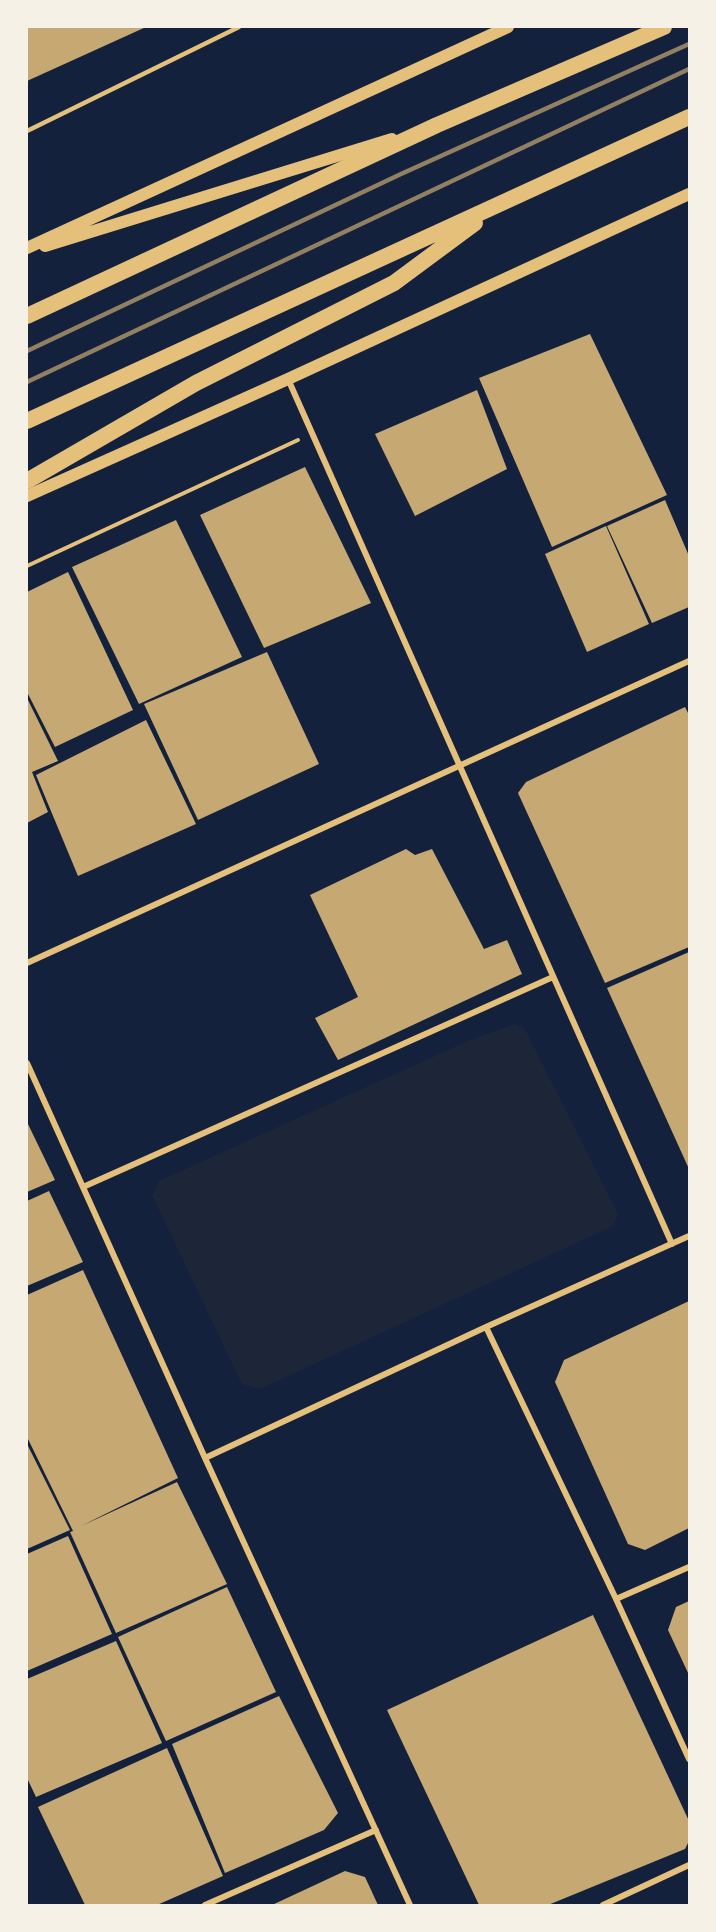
<!DOCTYPE html>
<html>
<head>
<meta charset="utf-8">
<style>
  body { margin:0 }
  #map { position:relative; width:716px; height:1932px; overflow:hidden; background:#14213d; font-family:Roboto,sans-serif }
  canvas { display:block }
  .frame { position:absolute; inset:0; border:28px solid #f6f1e7; pointer-events:none }
</style>
</head>
<body>
<div id="map">
<canvas width="716" height="1932"></canvas>
<div class="frame"></div>
</div>
<script>
const ctx = document.querySelector('canvas').getContext('2d');
ctx.lineJoin = 'round';
function paint(path, color) { ctx.fillStyle = color; ctx.fill(path, 'evenodd'); }
const poly = rows => new Path2D(rows.map(r => 'M' + r).join(''));
function stroke(path, color, width, dash) { ctx.strokeStyle = color; ctx.lineWidth = width; ctx.lineCap = dash ? 'butt' : 'round'; ctx.setLineDash(dash || []); ctx.stroke(path); }
paint(poly([
  [515,1024,525,1029,618,1214,613,1226,260,1389,242,1384,152,1195,159,1181,470,1040]
]), '#1d2539');
paint(poly([
  [27,27,146,27,27,81],
  [590,334,667,495,552,547,479,378],
  [477,390,507,469,415,516,375,434],
  [305,467,371,603,264,648,200,515],
  [665,500,689,556,689,607,652,623,607,526],
  [176,520,242,657,139,704,72,567],
  [606,526,649,624,587,652,545,554],
  [68,572,133,710,55,747,27,692,27,592],
  [267,652,319,764,198,820,144,704],
  [27,698,58,761,32,772,48,812,27,823],
  [685,707,689,715,689,947,605,983,518,793,526,782],
  [146,720,196,824,78,876,36,775],
  [406,849,415,855,432,849,484,949,507,940,522,974,338,1060,315,1018,358,997,310,895],
  [689,952,689,1169,607,988],
  [27,1122,55,1180,27,1192],
  [49,1191,83,1262,27,1286,27,1201],
  [83,1270,178,1478,81,1526,177,1482,227,1584,116,1633,70,1532,73,1531,27,1437,27,1295],
  [689,1301,689,1528,645,1550,628,1544,555,1382,564,1360],
  [27,1444,70,1530,27,1549],
  [68,1536,112,1634,27,1671,27,1554],
  [227,1587,276,1692,166,1741,118,1637],
  [689,1601,689,1675,668,1630,676,1607],
  [593,1615,689,1821,689,1841,685,1849,548,1905,479,1905,387,1710],
  [116,1641,162,1743,36,1797,27,1778,27,1679],
  [279,1696,338,1813,324,1830,225,1873,172,1744],
  [167,1748,223,1876,157,1905,85,1905,38,1807],
  [345,1871,365,1877,378,1905,272,1905]
]), '#c6a872');
stroke(poly([
  [27,566,298,440]
]), '#e5c07b', 4);
stroke(poly([
  [27,131,239,27]
]), '#e5c07b', 4.5);
stroke(poly([
  [288,379,672,1244],
  [27,963,689,661],
  [27,1063,205,1458,410,1905],
  [83,1187,553,977],
  [486,1327,616,1599,689,1759],
  [205,1458,486,1327,689,1236],
  [616,1599,689,1567],
  [205,1905,376,1830],
  [603,1905,689,1865]
]), '#e5c07b', 6);
stroke(poly([
  [45,246,392,139],
  [27,248,508,27],
  [27,496,288,379,689,194]
]), '#e5c07b', 12);
stroke(poly([
  [27,316,437,125,664,27],
  [27,421,689,117],
  [27,481,196,383,394,283,475,223]
]), '#e5c07b', 16);
stroke(poly([
  [27,351,401,174,689,44],
  [27,382,689,69]
]), '#918062', 4.5);
</script>
</body>
</html>
